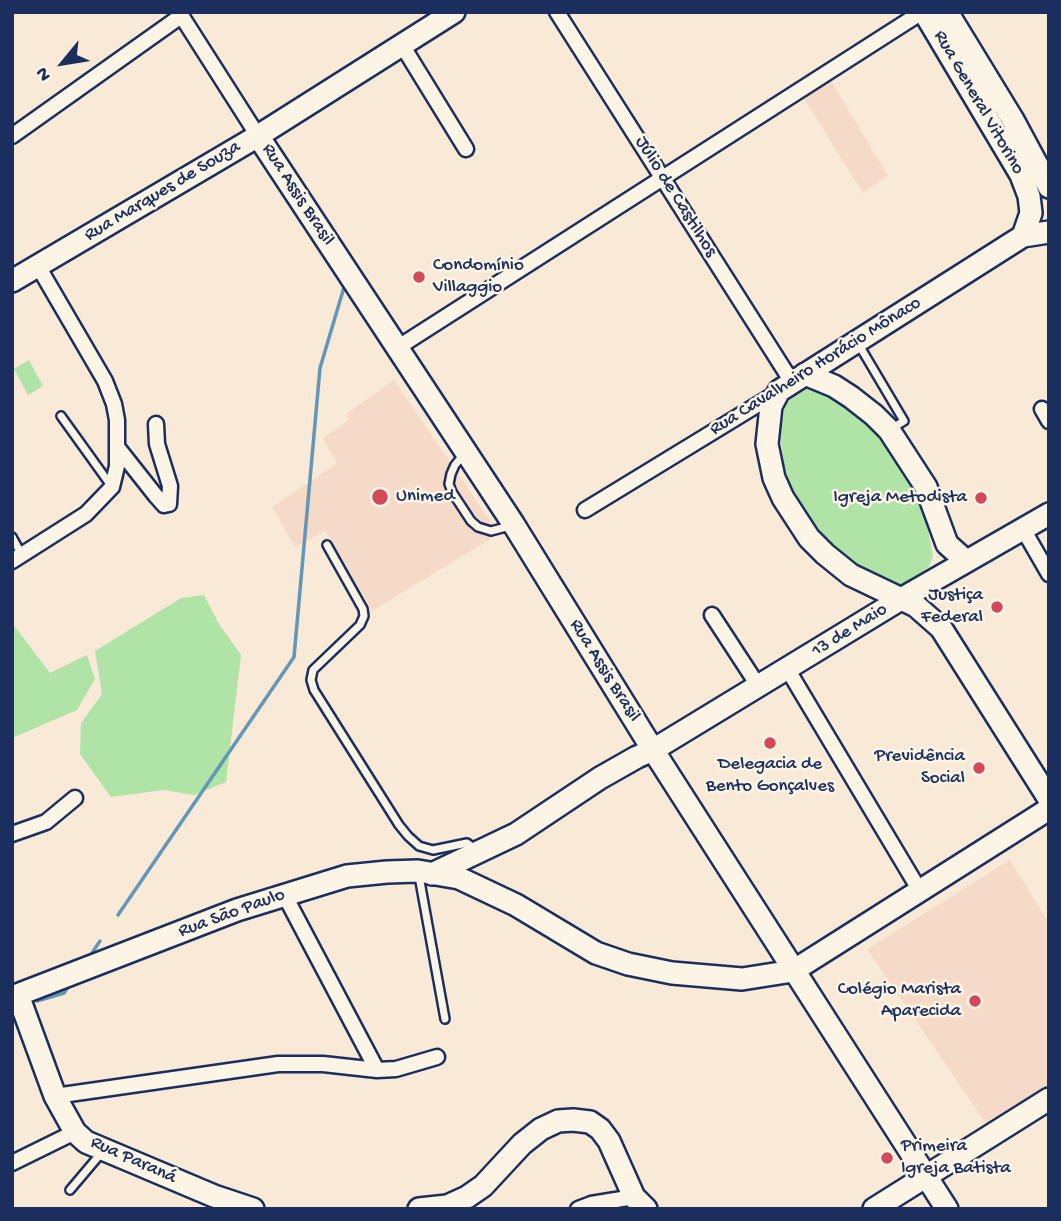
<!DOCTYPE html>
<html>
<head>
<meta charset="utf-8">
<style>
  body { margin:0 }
  #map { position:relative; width:1061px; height:1221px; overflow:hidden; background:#f9e9d7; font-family:"Gochi Hand",sans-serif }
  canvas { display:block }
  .frame { position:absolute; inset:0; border:14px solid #1b2f5e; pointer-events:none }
  .north { position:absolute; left:28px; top:28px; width:70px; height:70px; -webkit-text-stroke:5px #fcf5e5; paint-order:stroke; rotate:240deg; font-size:19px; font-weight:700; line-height:28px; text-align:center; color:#1b2f5e }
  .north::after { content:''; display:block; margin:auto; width:24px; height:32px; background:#1b2f5e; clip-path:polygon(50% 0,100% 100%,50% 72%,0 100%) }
</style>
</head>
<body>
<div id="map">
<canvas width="1061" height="1221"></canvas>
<div class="frame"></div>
<div class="north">N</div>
</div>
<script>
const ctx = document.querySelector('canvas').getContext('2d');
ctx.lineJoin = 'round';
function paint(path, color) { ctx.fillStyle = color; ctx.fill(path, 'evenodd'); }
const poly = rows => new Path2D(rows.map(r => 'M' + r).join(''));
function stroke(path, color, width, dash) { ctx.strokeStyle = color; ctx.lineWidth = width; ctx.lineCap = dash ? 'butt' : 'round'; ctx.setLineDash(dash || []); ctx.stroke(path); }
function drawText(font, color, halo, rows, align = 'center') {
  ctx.font = font + ' "Gochi Hand",sans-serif'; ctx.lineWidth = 5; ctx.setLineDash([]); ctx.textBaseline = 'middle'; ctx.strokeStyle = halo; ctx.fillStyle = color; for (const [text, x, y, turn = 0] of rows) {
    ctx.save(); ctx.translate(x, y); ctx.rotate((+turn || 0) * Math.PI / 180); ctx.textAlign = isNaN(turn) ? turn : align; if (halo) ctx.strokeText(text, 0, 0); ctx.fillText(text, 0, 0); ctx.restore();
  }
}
paint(poly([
  [830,79,888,176,863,193,803,97],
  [394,380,499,534,372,611,325,531,295,547,272,507,337,463,323,438,349,420,346,414],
  [1010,860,1049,923,1049,1086,987,1125,867,949]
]), '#f5dac7');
paint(poly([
  [29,360,43,386,28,395,14,369],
  [809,388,827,392,857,413,887,442,906,472,927,525,933,556,929,567,913,579,897,586,874,579,834,549,801,505,788,478,784,463,781,441,782,424,785,403],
  [204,595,219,624,241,655,226,782,194,795,164,790,111,797,80,754,81,723,102,694,95,651,181,598],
  [12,623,50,673,87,655,95,679,77,710,12,738]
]), '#afe4a6');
stroke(poly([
  [118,915,294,657,320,368,345,284],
  [88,959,100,941],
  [37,1001,64,993,71,983]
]), '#6297b7', 3.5);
const lane = poly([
  [859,345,904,421,891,429],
  [61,416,112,487],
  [465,453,455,465,451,474,449,484,452,492,471,521,478,527,491,531,510,526],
  [12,537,22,555],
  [327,545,363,609,364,616,360,625,313,670,311,680,314,690,399,825,408,836,419,846,433,850,467,843,474,848],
  [419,876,445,1019],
  [70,1190,103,1151]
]);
const street = poly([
  [179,12,258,136],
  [557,12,792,382],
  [402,45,466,149],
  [12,136,181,16],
  [397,348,922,12],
  [1042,409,1049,421],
  [118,448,156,496,164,505,169,504,170,486,157,444,156,424],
  [585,510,775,394],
  [1023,529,1049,574],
  [12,561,86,514,112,487,117,466,117,420,114,404,105,381,38,266],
  [712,615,759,687],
  [788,670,920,891],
  [12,834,46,822,75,798],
  [284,894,377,1070],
  [55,1096,278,1064,323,1064,377,1070,396,1069,437,1057],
  [12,1163,75,1132],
  [578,1209,591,1204,634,1197]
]);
const secondary = poly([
  [924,12,1021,175,1029,196,1031,213,1023,236],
  [947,12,1013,120,1049,187],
  [258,136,514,525,653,750,947,1209],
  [1049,232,1023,236,779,391,771,406,767,444,774,478,783,498,809,538,825,554,851,575,916,606,941,628,1049,799],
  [12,281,258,136,454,12],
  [805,374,834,386,851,397,874,415,889,430,926,487,947,544,966,561],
  [432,874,516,834,600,778,637,757,653,750,901,599,1049,514],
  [18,995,55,1096,75,1132,86,1142,214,1196,253,1209],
  [12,997,237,910,347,876,387,872,418,871,459,878,516,905,596,953,628,964,672,973,742,979,793,971,1049,809],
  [419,1209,447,1206,467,1197,483,1186,522,1144,541,1129,558,1121,573,1120,590,1122,600,1129,609,1141,634,1197,646,1209],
  [874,1209,1049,1099]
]);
stroke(lane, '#1b2f5e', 12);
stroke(street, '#1b2f5e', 19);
stroke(secondary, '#1b2f5e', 26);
stroke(lane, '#fcf5e5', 7);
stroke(street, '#fcf5e5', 14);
stroke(secondary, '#fcf5e5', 21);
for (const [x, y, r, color] of [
  [419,277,7,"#d1495b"],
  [380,497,9,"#d1495b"],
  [981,498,7,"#d1495b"],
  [997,607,7,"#d1495b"],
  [770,743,7,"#d1495b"],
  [979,768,7,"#d1495b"],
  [975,1001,7,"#d1495b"],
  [887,1158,7,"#d1495b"]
]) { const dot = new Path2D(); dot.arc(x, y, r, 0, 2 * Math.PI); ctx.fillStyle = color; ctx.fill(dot); stroke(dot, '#fcf5e5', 2.5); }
drawText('19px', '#1b2f5e', '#fcf5e5', [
  ["Rua General Vitorino",978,103,60],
  ["Rua Marques de Souza",163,192,-31],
  ["Rua Assis Brasil",297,195,57],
  ["Júlio de Castilhos",675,197,58],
  ["Rua Cavalheiro Horácio Mônaco",816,367,-32],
  ["13 de Maio",850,631,-32],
  ["Rua Assis Brasil",604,671,58],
  ["Rua São Paulo",232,914,-20],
  ["Rua Paraná",133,1161,24]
]);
drawText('19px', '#1b2f5e', '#fcf5e5', [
  ["Condomínio",433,266,"left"],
  ["Villaggio",433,288,"left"],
  ["Unimed",396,497,"left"],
  ["Igreja Metodista",967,498],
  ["Justiça",983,596],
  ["Federal",983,618],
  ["Previdência",965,757],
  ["Social",965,779],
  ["Delegacia de",770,765,"center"],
  ["Bento Gonçalves",770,787,"center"],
  ["Colégio Marista",961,990],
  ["Aparecida",961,1012],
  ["Primeira",901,1147,"left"],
  ["Igreja Batista",901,1169,"left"]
], 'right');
</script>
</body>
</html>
